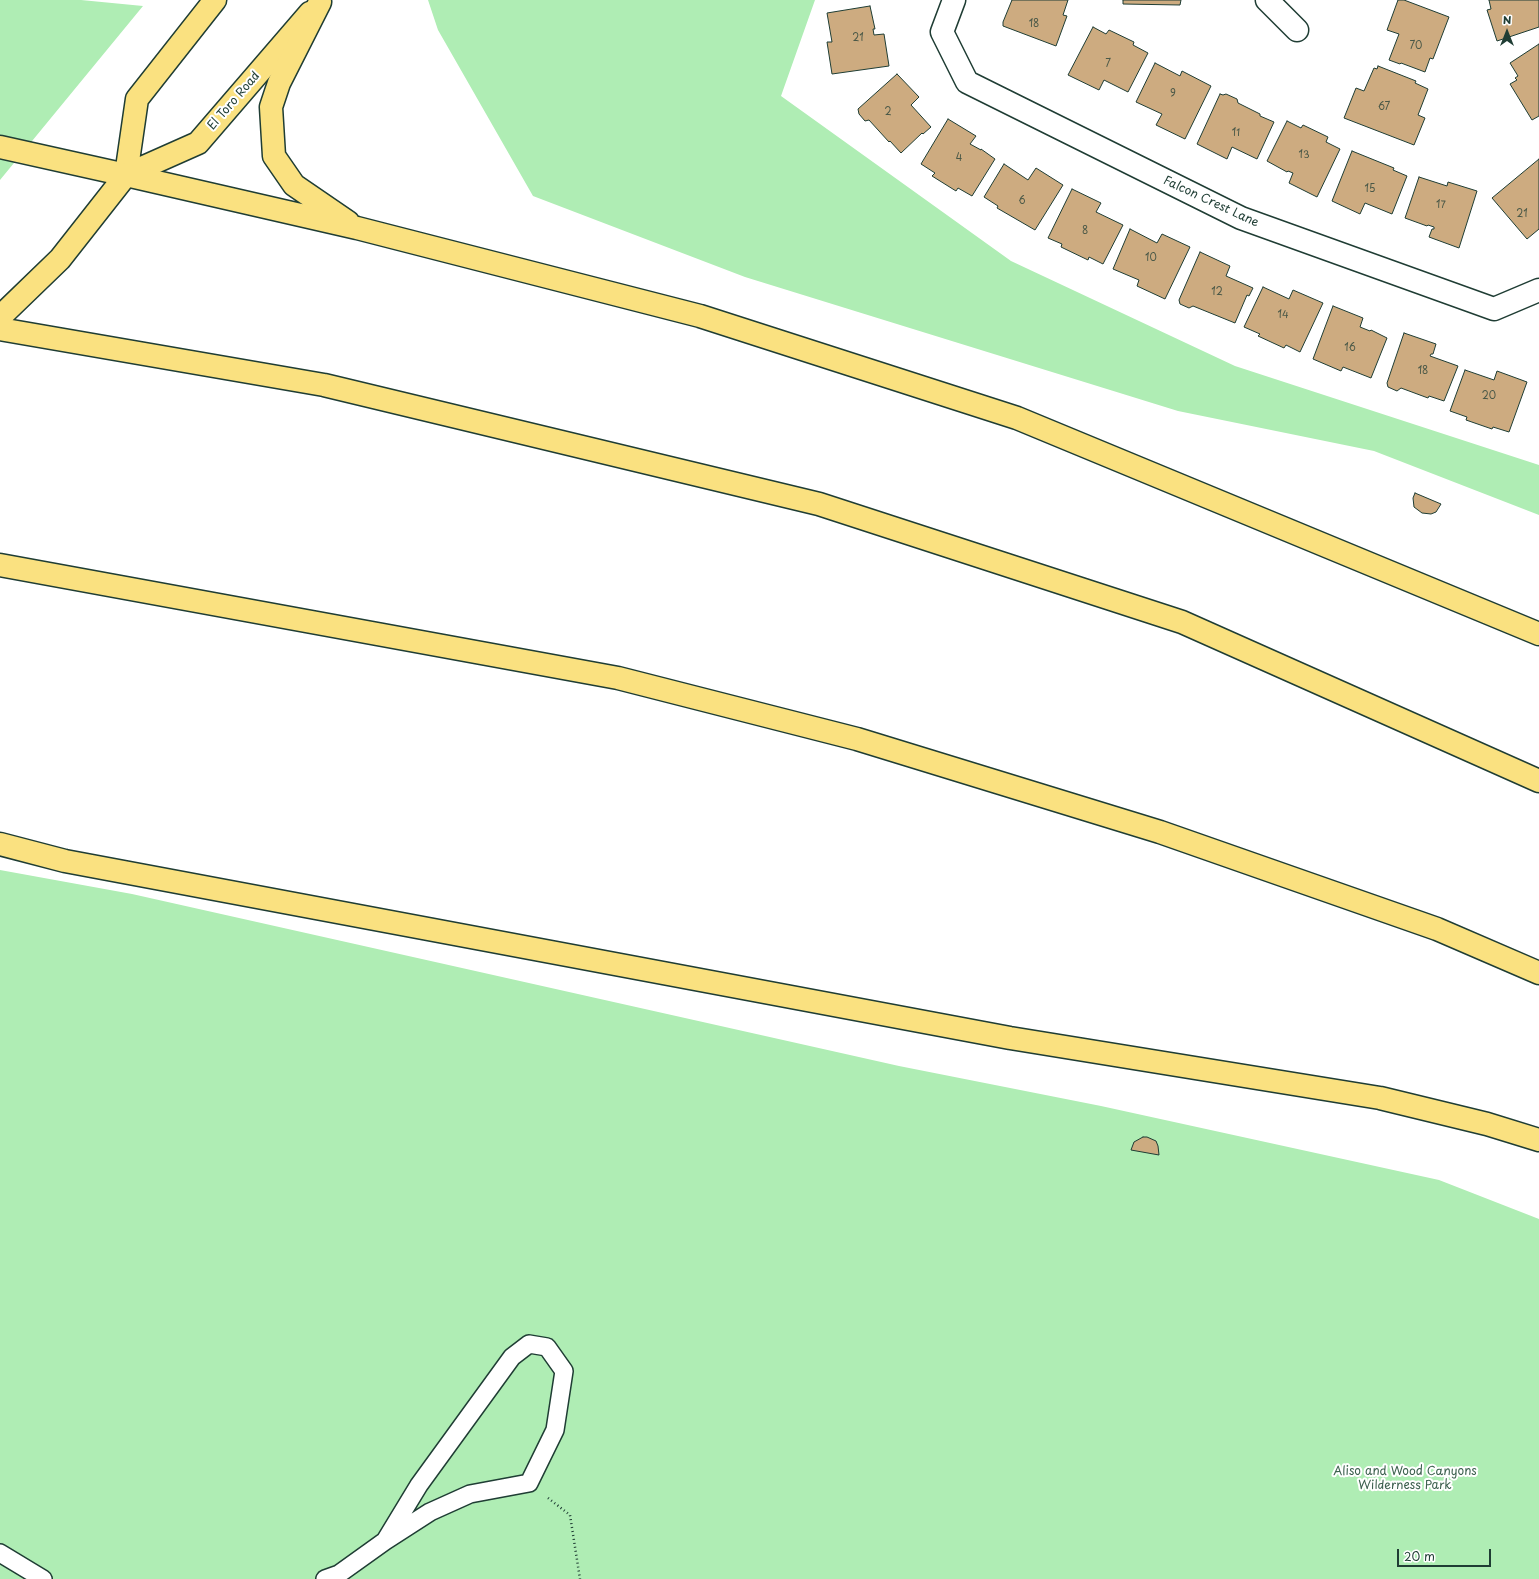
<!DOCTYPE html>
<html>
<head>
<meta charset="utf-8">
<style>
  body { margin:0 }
  #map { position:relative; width:1539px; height:1579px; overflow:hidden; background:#fff; font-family:"Playpen Sans",sans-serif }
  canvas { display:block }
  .north { position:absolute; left:1487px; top:12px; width:40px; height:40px; -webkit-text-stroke:3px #fff; paint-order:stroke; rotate:0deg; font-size:11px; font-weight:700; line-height:16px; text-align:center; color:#1f3d34 }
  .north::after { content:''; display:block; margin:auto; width:14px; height:18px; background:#1f3d34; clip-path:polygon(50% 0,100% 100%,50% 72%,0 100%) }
  .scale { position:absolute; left:1397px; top:1549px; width:94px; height:18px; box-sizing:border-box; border:2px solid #1f3d34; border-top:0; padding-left:5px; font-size:12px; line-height:14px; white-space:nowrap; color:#1f3d34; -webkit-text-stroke:3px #fff; paint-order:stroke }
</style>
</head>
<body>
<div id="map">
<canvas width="1539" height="1579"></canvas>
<div class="north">N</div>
<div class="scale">20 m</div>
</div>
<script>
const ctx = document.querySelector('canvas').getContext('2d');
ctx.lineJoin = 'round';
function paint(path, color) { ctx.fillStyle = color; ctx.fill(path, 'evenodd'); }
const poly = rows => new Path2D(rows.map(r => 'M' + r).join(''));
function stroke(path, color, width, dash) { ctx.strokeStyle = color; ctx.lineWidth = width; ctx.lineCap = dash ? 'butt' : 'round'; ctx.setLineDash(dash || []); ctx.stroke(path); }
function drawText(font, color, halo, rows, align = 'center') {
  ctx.font = font + ' "Playpen Sans",sans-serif'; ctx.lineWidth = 4; ctx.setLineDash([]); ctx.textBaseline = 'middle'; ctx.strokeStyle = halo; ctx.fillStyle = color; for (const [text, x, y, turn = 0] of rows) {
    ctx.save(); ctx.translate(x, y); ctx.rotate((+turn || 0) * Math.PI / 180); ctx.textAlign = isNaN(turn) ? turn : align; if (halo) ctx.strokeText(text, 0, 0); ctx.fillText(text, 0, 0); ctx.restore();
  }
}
paint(poly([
  [0,0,81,0,143,6,0,180],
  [428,0,815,0,781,96,1011,261,1235,366,1539,465,1539,515,1374,451,1178,411,745,277,533,196,438,30],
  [0,870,132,894,899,1066,1101,1106,1439,1180,1539,1219,1539,1579,0,1579]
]), '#afedb4');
const building = poly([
  [1012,0,1068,0,1063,15,1067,16,1056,46,1003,26,1003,22,1012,0],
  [1123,0,1181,0,1180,5,1123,4,1123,0],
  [1398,0,1404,0,1449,17,1433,59,1430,58,1425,72,1401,63,1400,64,1389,60,1399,34,1387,30,1398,0],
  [1489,0,1539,0,1539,27,1497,41,1487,10,1491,9,1489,0],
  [870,6,875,29,873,29,874,35,884,34,889,66,832,74,827,42,832,42,827,13,870,6],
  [1093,27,1106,34,1109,30,1134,42,1133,45,1148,53,1128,92,1104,80,1099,90,1068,75,1093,27],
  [1539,44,1539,116,1532,120,1510,84,1517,80,1515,78,1518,76,1510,63,1539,44],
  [1155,63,1180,76,1182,71,1211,86,1185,139,1156,125,1162,114,1136,102,1155,63],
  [1378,66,1416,81,1415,83,1428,89,1418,115,1425,118,1414,145,1344,118,1356,88,1364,91,1374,68,1377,69,1378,66],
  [897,74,919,97,911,105,931,127,923,134,922,133,901,153,890,141,889,142,869,120,865,121,859,114,858,109,897,74],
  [1220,94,1223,95,1226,94,1237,99,1238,103,1260,114,1260,116,1274,122,1257,159,1232,147,1227,159,1197,144,1220,94],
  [948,119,976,136,970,144,981,150,981,149,995,159,972,196,958,188,956,191,932,176,935,173,921,164,948,119],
  [1287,121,1301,128,1303,125,1328,137,1326,142,1340,149,1317,197,1289,183,1293,173,1288,171,1287,172,1267,161,1287,121],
  [1352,151,1394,168,1393,170,1407,176,1392,214,1365,203,1360,214,1332,201,1352,151],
  [1539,159,1539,229,1527,239,1492,198,1539,159],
  [1004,164,1028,180,1036,168,1063,185,1035,230,997,208,998,206,984,197,1004,164],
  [1419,177,1447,186,1448,182,1477,191,1459,248,1429,237,1432,229,1434,229,1434,227,1428,225,1427,226,1405,218,1419,177],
  [1072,189,1101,203,1096,212,1123,225,1103,264,1089,257,1088,260,1061,247,1062,244,1048,238,1072,189],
  [1130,229,1157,243,1162,234,1190,247,1165,299,1137,286,1139,280,1113,269,1130,229],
  [1200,252,1230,266,1226,276,1253,288,1249,296,1247,295,1235,323,1193,306,1189,308,1180,304,1179,300,1200,252],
  [1263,287,1289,299,1293,290,1323,303,1300,352,1286,345,1284,348,1258,336,1260,334,1244,327,1263,287],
  [1333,306,1363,318,1360,327,1370,331,1371,330,1387,338,1371,378,1343,367,1341,371,1313,359,1333,306],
  [1404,333,1436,344,1433,354,1431,354,1430,356,1458,366,1444,401,1429,396,1428,398,1401,388,1397,391,1388,387,1387,383,1404,333],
  [1465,370,1494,380,1497,371,1527,382,1509,432,1493,427,1492,429,1466,420,1467,417,1450,411,1465,370],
  [1415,493,1441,504,1436,512,1431,514,1422,513,1414,507,1413,498,1415,493],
  [1143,1137,1147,1137,1156,1141,1158,1146,1159,1155,1131,1150,1134,1142,1143,1137]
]);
paint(building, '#cdab80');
stroke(building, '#1f3d34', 1);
const lane = poly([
  [0,1553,43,1579],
  [325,1579,339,1574,385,1541,430,1512,470,1494,529,1483,555,1430,564,1371,547,1347,529,1344,512,1357,419,1485,385,1541]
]);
const street = poly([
  [954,0,942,32,967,82,1241,218,1494,309,1539,290],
  [1267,0,1297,30]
]);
const primary = poly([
  [126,175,137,99,215,0],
  [0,317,60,259,126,175,198,143,310,13]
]);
const highway = poly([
  [320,2,279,83,271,107,274,156,294,185,348,222],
  [0,147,126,175,357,228,700,316,1017,418,1539,634],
  [0,329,324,385,819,504,1182,622,1539,781],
  [0,565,618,678,857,739,1160,832,1437,929,1539,973],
  [0,844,65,861,1010,1038,1380,1098,1487,1124,1539,1140]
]);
stroke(lane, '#1f3d34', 20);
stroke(street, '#1f3d34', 25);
stroke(primary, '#1f3d34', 25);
stroke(highway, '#1f3d34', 25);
stroke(poly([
  [548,1498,570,1515,580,1579]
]), '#1f3d34', 2.5, [1, 3]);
stroke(lane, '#fff', 17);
stroke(street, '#fff', 22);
stroke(primary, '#fae180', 22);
stroke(highway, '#fae180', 22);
drawText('10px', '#4a5847', null, [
  ["18",1034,24],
  ["21",858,38],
  ["70",1416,46],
  ["7",1108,64],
  ["9",1173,94],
  ["67",1384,107],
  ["2",888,112],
  ["11",1236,133],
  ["13",1304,155],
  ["4",959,158],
  ["15",1370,189],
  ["6",1022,201],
  ["17",1441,205],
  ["21",1522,214],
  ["8",1085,231],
  ["10",1151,258],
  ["12",1217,292],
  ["14",1283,315],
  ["16",1350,348],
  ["18",1423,371],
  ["20",1489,396]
]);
drawText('12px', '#1f3d34', '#fff', [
  ["El Toro Road",234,101,-49],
  ["Falcon Crest Lane",1211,202,25]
]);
drawText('12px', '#3c604e', '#fff', [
  ["Aliso and Wood Canyons",1405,1472],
  ["Wilderness Park",1405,1486]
]);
</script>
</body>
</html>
